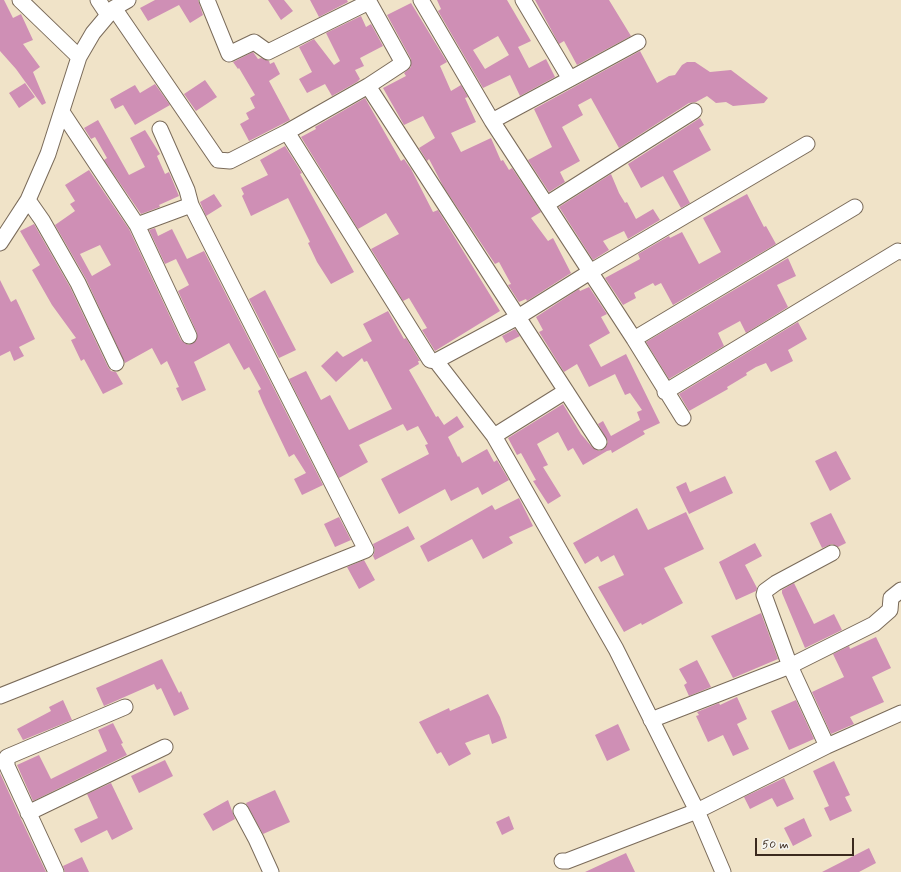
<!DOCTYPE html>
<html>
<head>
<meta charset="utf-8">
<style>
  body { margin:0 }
  #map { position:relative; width:901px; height:872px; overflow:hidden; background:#f0e3c8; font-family:Mynerve,sans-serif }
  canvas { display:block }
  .scale { position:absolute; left:755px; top:838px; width:99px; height:18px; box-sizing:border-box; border:2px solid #3b2a1e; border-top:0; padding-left:5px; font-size:12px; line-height:14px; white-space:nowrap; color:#3b2a1e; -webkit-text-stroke:3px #f6f6f2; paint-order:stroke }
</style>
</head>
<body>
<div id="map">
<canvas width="901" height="872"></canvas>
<div class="scale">50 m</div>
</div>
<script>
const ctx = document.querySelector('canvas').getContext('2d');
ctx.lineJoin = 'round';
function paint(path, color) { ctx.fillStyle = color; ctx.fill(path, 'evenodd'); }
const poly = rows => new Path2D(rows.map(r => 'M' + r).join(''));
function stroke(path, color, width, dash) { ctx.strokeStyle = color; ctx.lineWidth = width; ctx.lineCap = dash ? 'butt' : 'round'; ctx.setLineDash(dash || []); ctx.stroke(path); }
paint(poly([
  [0,0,4,0,13,18,21,14,33,40,23,44,40,67,33,72,46,103,42,105,16,69,0,51],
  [155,0,198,0,203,15,190,23,179,5,148,21,140,8],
  [268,0,284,0,293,11,281,20],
  [310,0,347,0,348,2,319,17],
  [437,0,507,0,531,41,518,47,529,68,546,59,555,77,520,96,510,75,483,88,438,11,441,9],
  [498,36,509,55,485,69,473,50],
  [535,0,609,0,631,36,577,65,564,41,559,44],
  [411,3,447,62,440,66,451,91,461,85,468,97,465,98,476,122,451,133,461,152,491,138,501,161,503,160,509,170,512,168,541,212,531,218,548,241,553,238,571,273,527,301,526,299,519,302,508,285,511,284,499,262,495,264,443,186,429,159,427,161,419,148,435,138,423,116,404,125,383,88,406,76,404,73,411,67,411,59,387,15],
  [361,16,366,27,371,24,383,46,360,58,364,66,355,70,360,79,357,82,332,96,325,84,307,93,299,79,312,72,299,47,314,39,334,65,340,61,326,33],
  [640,51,657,83,669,76,675,75,682,65,687,62,695,62,710,72,731,70,768,98,764,103,733,106,726,102,716,103,707,96,696,102,689,103,619,148,591,98,578,105,583,115,562,127,580,161,560,172,565,182,549,192,528,160,552,147,534,109],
  [253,52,258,59,261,58,269,61,270,64,274,62,280,74,269,81,290,120,249,141,240,124,249,119,246,113,255,108,250,98,255,95,239,68,238,69,233,62],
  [205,80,217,97,196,111,184,94],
  [25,83,35,97,19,108,9,93],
  [155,84,170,105,135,125,123,105,115,109,110,99,135,85,140,93],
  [365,98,401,161,404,159,411,169,433,212,438,210,500,311,435,351,422,330,427,328,409,298,403,301,371,249,399,234,386,213,358,229,301,137,316,129,315,127],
  [700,118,704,125,699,128,711,150,673,171,690,203,681,208,663,176,641,188,628,164],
  [98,120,129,175,145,167,130,138,145,130,160,154,157,156,165,174,169,172,179,196,159,205,160,207,141,214,104,160,107,158,95,137,91,139,84,128],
  [285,146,302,173,300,174,354,272,331,284,317,262,308,243,310,242,288,198,251,216,242,196,244,194,241,188,268,175,260,160],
  [89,170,129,229,181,340,188,345,196,341,197,333,178,291,189,285,176,259,165,264,149,230,155,228,158,236,172,229,187,259,204,251,323,485,302,495,294,479,306,473,294,454,289,457,263,403,258,391,261,389,249,367,244,370,229,343,194,362,206,390,182,401,176,388,179,387,167,361,161,365,152,348,125,363,86,279,55,225,75,211,70,204,75,201,65,185],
  [100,245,111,265,92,276,80,254],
  [611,174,619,193,625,203,627,202,636,219,653,209,660,220,628,239,624,231,603,241,609,250,593,260,559,207],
  [214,194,222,206,206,216,200,202],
  [747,194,764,227,766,226,776,244,673,305,661,283,655,286,653,283,634,293,636,298,623,305,605,278,640,259,638,254,669,236,670,238,682,232,699,264,721,252,703,218],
  [34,224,70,287,108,367,111,371,116,372,123,384,103,394,84,359,81,361,71,340,76,338,52,305,32,270,40,265,20,231],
  [788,258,796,276,777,285,788,307,746,333,740,321,718,333,724,346,669,379,646,342],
  [0,280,11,302,16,299,35,339,19,347,24,356,14,361,10,351,0,356],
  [589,287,607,314,601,317,610,333,589,345,601,367,626,354,660,423,643,431,645,434,612,453,611,450,607,451,583,465,573,448,568,451,558,432,537,444,548,465,543,467,561,496,548,504,533,481,536,480,521,453,517,455,508,438,563,404,581,434,592,447,599,451,604,449,608,442,598,424,603,421,611,436,640,420,637,412,642,410,630,393,625,395,615,374,589,387,577,364,564,372,539,332,543,330,536,317,579,289,580,291],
  [265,290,296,350,279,358,249,299],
  [388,311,404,339,406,338,420,361,418,361,419,364,409,370,436,417,438,416,444,425,457,416,464,427,448,437,458,457,459,456,462,463,487,449,494,462,497,460,509,480,482,495,478,487,451,501,445,489,399,514,381,479,429,454,425,445,428,444,418,426,407,431,403,424,359,445,368,462,339,478,289,379,306,371,321,400,330,395,349,430,392,409,367,361,364,362,362,358,336,382,321,366,337,351,343,357,372,341,363,324],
  [798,322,807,339,788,350,793,361,771,372,766,363,756,367,746,373,747,375,727,387,728,389,689,411,679,394],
  [515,329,520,336,506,343,502,336],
  [836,451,851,479,830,491,815,461],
  [725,476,733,493,689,514,676,487,686,482,690,492],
  [519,498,533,526,509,537,513,543,483,559,472,539,428,562,420,546,492,505,495,510],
  [637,508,648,530,686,512,704,549,664,568,683,603,642,625,641,623,624,632,598,587,624,575,614,555,601,562,598,556,585,564,573,543],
  [831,513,846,543,838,547,832,544,822,548,810,523],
  [339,517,351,540,335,547,324,524],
  [408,526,415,539,375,560,373,556,375,550,373,544],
  [755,543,762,556,745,565,757,588,756,591,736,600,719,562],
  [364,560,375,580,359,589,347,567],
  [794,583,814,624,834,614,842,630,805,648,782,593,782,590],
  [761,613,778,659,733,678,711,636],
  [876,637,891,668,872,677,884,702,850,717,854,724,831,734,812,692,844,677,833,654,849,646,850,649],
  [162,659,179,693,181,691,189,709,174,716,161,688,157,690,154,684,104,706,96,688],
  [697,660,711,687,689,696,684,685,687,683,679,669],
  [488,694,500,717,507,738,492,744,489,734,465,743,471,754,449,766,441,752,437,754,419,722,449,708,450,711],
  [737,697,747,719,737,724,749,749,733,756,723,735,708,742,696,716,699,715,697,712,719,703,720,705],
  [63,700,72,720,23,740,17,729,51,711,49,707],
  [796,700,814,739,789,750,771,711],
  [113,723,123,743,121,744,127,755,33,801,17,765,39,755,51,779,107,751,98,730],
  [618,724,630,750,607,761,595,735],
  [165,760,173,776,139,793,131,776],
  [834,761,850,795,845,797,852,811,830,821,824,808,829,806,813,771],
  [0,773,20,817,46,872,0,872],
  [784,778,794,799,777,807,772,798,750,809,744,797],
  [111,783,133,829,112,840,107,830,81,843,74,829,98,818,87,794],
  [275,790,290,822,263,834,246,803],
  [228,800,235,819,213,831,203,814],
  [509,816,514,829,502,835,496,822],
  [804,818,812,836,793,846,784,828],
  [869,848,876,863,859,872,822,872],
  [626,853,635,872,585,872],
  [82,857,89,872,65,872,63,866]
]), '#cf8fb5');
const minor = poly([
  [20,0,79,57],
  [98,0,108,15],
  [207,0,229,54,254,42,268,52,369,2],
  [368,0,403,63,368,86,599,442],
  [421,0,492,121,634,339,683,418],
  [114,8,218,160,230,161,287,132],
  [570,79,638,42],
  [368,86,287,132,430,360,436,361,494,436,566,391],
  [492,121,570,79,523,0],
  [160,129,187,190,191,205],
  [28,200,42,220,78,283,116,363],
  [547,204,694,111],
  [137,225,189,336],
  [0,243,28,200,48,154,79,57,93,33,114,8,128,0],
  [634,339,855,207],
  [436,361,518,317,590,272,807,144],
  [665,392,898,251,901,252],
  [494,436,616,649,697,811,723,872],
  [0,696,366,550,191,205,137,225,62,112],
  [651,720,790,666,874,624,890,610,891,598,901,590],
  [827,746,790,666,764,595,765,591,776,583,832,553],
  [241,811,256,839,271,872],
  [28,813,165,747],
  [562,861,567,861,697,811,827,746,901,713],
  [56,872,7,766,7,757,125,707]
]);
stroke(minor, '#7a6b5a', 17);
stroke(minor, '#fff', 15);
</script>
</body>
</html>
